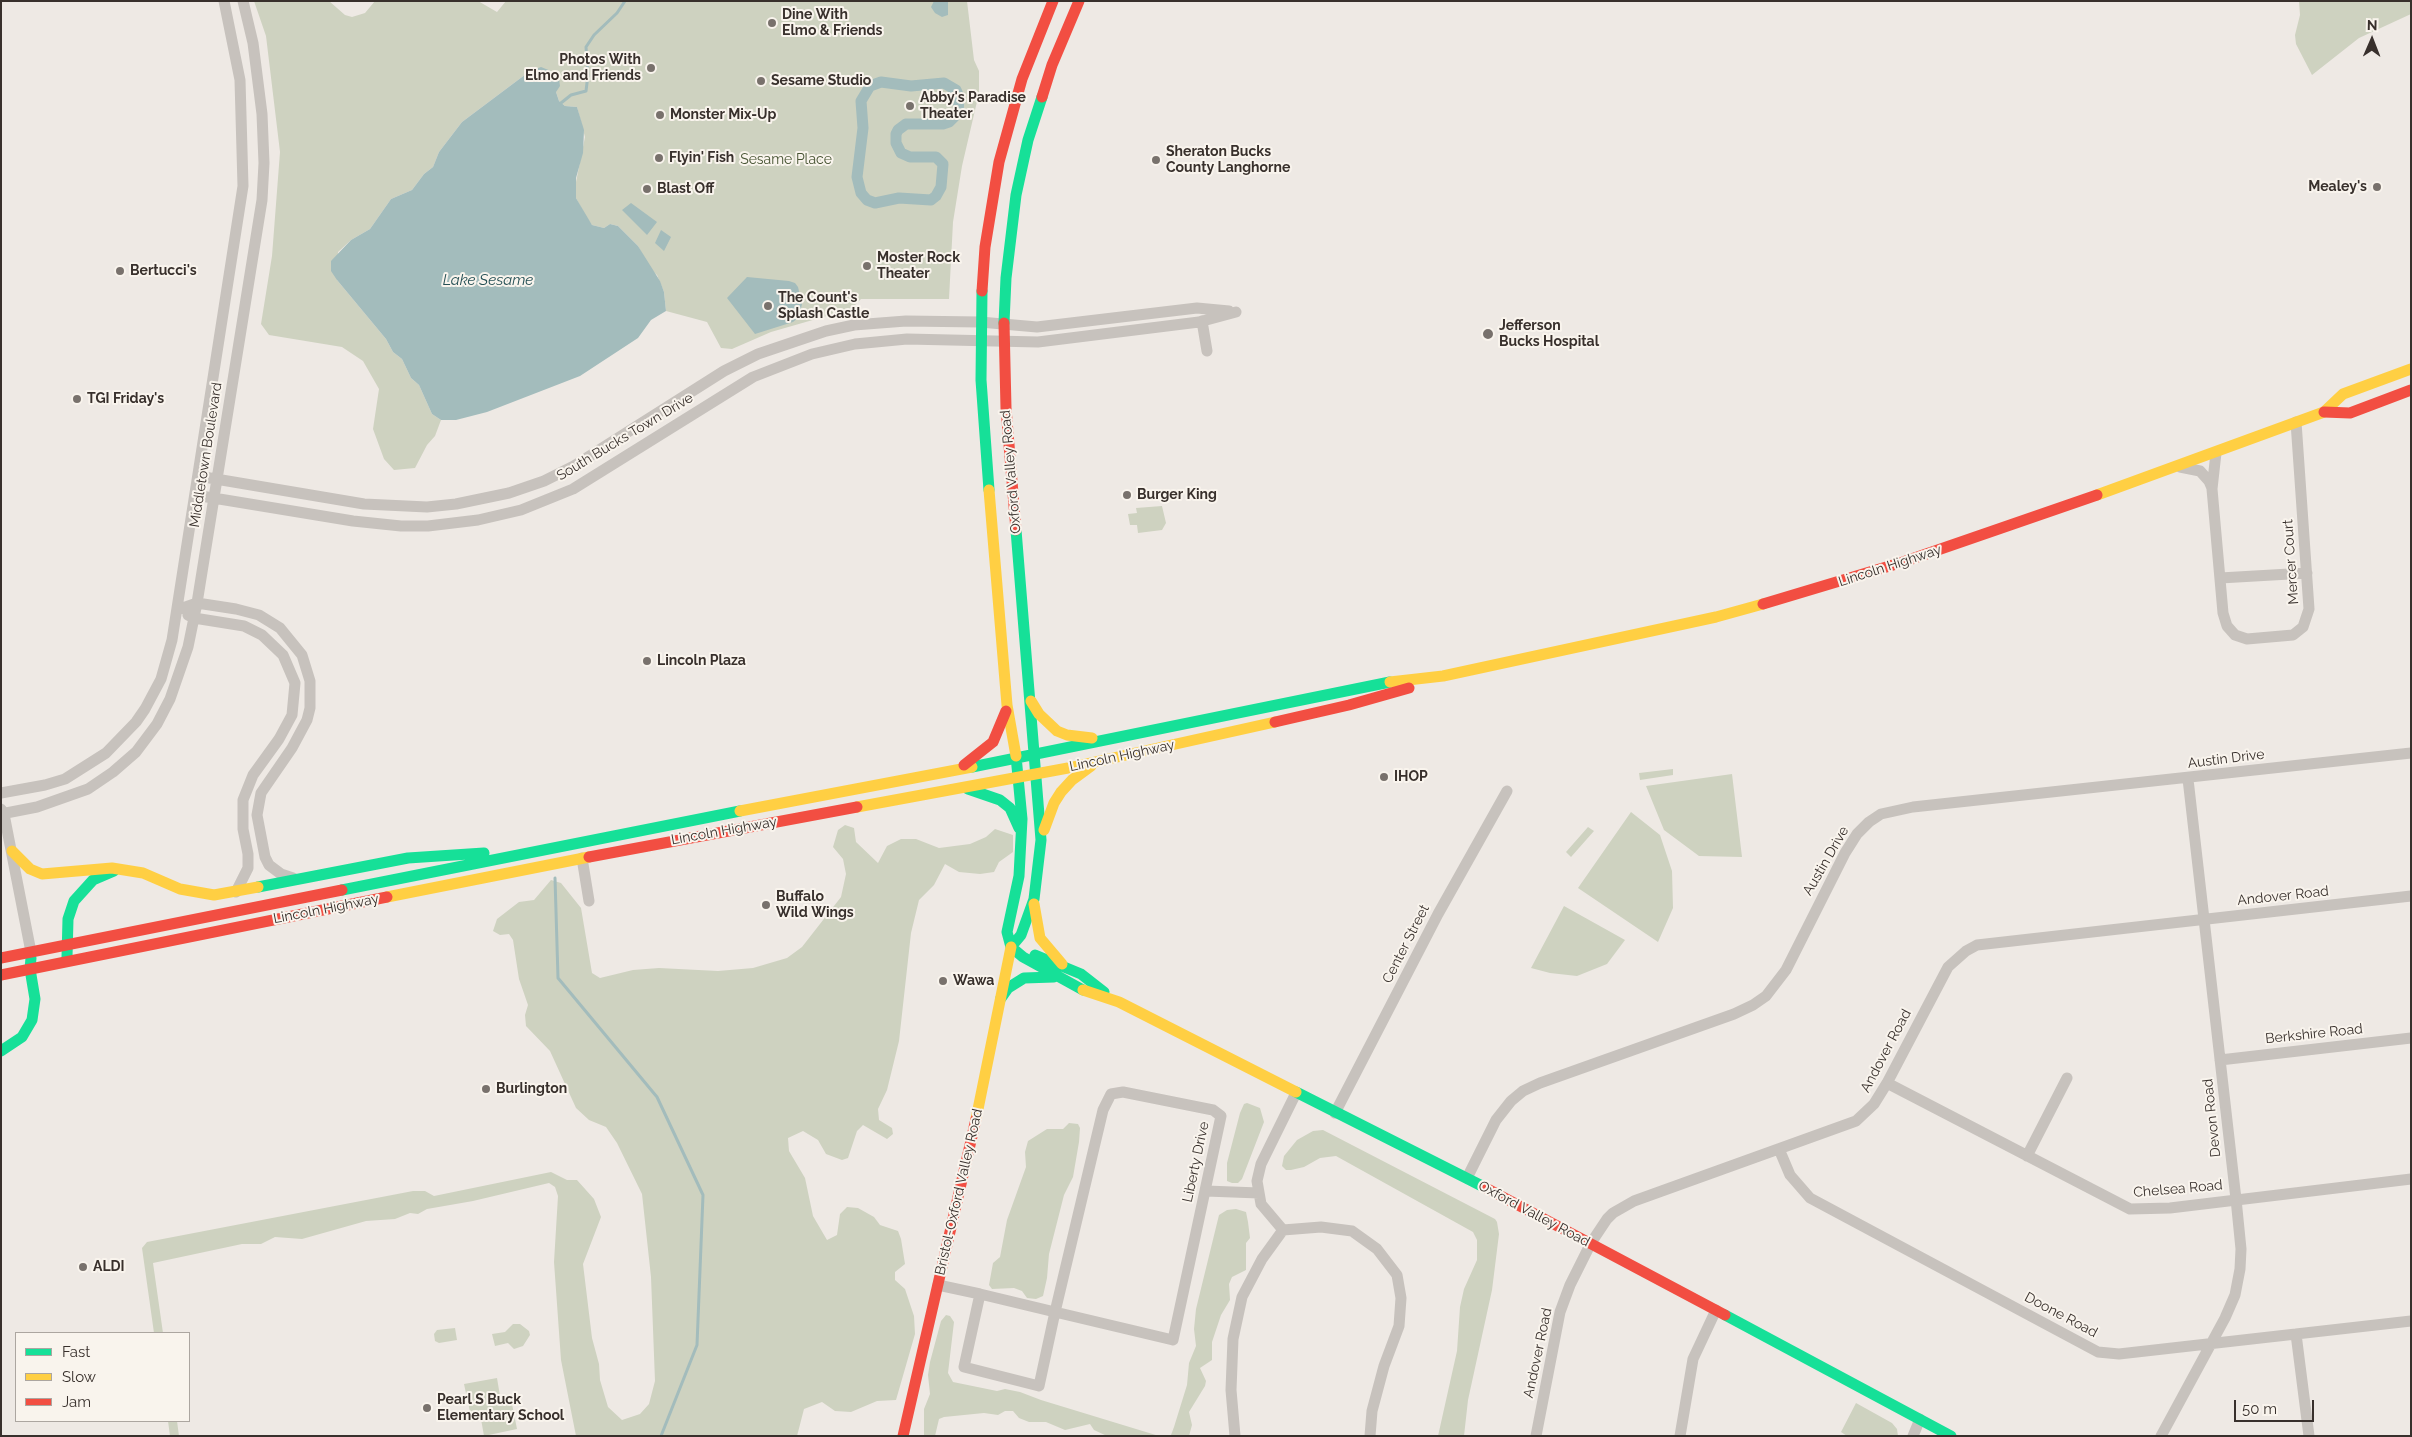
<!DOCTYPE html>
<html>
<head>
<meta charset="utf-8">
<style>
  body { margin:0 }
  #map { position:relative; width:2412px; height:1437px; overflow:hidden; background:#eee9e4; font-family:Raleway,sans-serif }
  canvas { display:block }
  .frame { position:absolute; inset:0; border:2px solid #38302c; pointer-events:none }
  .legend { position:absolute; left:15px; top:1332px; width:175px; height:90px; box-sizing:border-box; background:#f9f4ed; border:1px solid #aca6a0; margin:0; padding:6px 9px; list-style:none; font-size:15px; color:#38302c }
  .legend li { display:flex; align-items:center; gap:10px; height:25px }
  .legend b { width:25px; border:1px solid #aca6a0 }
  .north { position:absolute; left:2347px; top:15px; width:50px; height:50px; -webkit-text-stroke:4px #f9f4ed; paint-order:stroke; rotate:1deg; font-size:14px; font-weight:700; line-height:20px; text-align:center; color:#38302c }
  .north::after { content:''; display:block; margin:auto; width:18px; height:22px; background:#38302c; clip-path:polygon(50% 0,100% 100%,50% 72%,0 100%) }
  .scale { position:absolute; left:2234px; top:1400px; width:80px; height:22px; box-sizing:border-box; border:2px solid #38302c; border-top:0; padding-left:6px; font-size:15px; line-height:18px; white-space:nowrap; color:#38302c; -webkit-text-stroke:4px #f9f4ed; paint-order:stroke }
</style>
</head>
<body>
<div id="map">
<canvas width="2412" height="1437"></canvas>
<div class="frame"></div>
<ul class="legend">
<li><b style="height:6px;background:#16e098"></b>Fast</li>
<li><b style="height:6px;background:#ffcf43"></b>Slow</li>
<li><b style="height:6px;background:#f24e42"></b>Jam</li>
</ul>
<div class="north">N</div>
<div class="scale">50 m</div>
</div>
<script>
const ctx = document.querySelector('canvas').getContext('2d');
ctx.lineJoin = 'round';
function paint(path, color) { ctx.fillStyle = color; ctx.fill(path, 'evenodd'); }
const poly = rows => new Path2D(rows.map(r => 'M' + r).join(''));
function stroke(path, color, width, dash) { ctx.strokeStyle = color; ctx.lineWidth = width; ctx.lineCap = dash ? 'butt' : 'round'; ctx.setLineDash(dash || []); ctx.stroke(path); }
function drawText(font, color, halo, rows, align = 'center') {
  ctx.font = font + ' Raleway,sans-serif'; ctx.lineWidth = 4; ctx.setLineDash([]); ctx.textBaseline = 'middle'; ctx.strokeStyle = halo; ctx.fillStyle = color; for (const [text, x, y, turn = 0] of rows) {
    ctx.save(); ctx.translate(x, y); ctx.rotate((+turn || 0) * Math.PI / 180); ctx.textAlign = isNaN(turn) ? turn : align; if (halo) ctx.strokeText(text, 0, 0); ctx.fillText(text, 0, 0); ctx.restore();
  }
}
paint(poly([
  [254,1,329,1,345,15,352,17,365,13,375,1,478,1,497,12,506,1,967,1,974,60,979,71,979,93,962,166,953,222,949,299,861,299,851,309,771,332,732,349,721,348,707,322,666,311,664,292,657,275,650,269,638,246,618,226,610,224,604,228,592,225,586,217,576,198,575,187,585,137,577,107,565,106,559,101,556,92,556,73,530,71,462,122,439,152,433,167,424,174,412,190,391,199,370,229,351,240,338,252,337,280,386,339,393,352,402,359,411,378,419,385,432,414,441,420,435,436,427,445,415,468,394,470,384,459,373,429,379,389,363,361,342,347,269,335,261,324,272,256,280,152,266,36],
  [2299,1,2411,1,2411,14,2359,38,2312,75,2296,44,2295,35,2300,15],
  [1162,506,1166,523,1162,530,1138,533,1137,525,1130,525,1128,514,1137,513,1136,508],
  [1673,769,1673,775,1640,780,1639,773],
  [1732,774,1742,857,1699,856,1664,830,1646,786],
  [1631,812,1660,835,1672,871,1673,908,1658,942,1578,888],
  [845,825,854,828,856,842,878,863,887,846,901,839,916,839,939,848,970,844,986,837,995,829,1013,835,1013,852,999,862,994,872,980,874,959,872,945,864,934,885,919,900,911,933,899,1041,887,1090,878,1109,879,1120,892,1128,893,1134,887,1139,863,1125,857,1131,848,1158,842,1160,826,1154,818,1140,803,1131,788,1138,789,1151,805,1178,813,1216,827,1240,837,1235,840,1214,847,1207,858,1208,874,1217,880,1225,898,1231,901,1239,905,1264,895,1272,895,1280,905,1289,914,1316,915,1334,896,1400,877,1401,851,1412,835,1411,822,1402,804,1409,797,1436,576,1436,561,1360,554,1262,558,1196,555,1187,549,1183,473,1201,427,1209,418,1214,410,1213,395,1219,366,1221,302,1239,275,1237,261,1244,242,1244,153,1263,163,1333,154,1333,142,1248,147,1242,413,1191,425,1191,434,1196,551,1172,567,1180,577,1180,594,1199,601,1217,583,1264,592,1338,599,1364,600,1380,608,1407,622,1420,640,1414,649,1404,655,1381,651,1277,642,1194,617,1143,606,1127,589,1120,576,1108,550,1051,526,1026,525,1015,528,1005,519,979,513,940,509,934,500,935,493,931,497,919,519,902,534,900,551,880,561,883,581,908,592,973,600,978,633,970,659,968,718,971,753,968,787,958,802,947,841,897,846,874,843,859,833,847,838,830],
  [1588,827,1594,831,1571,857,1566,852],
  [1564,906,1625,940,1607,964,1577,976,1550,973,1531,968],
  [1247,1103,1260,1108,1264,1122,1242,1179,1238,1183,1232,1183,1227,1181,1227,1163,1240,1113,1244,1104],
  [1069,1123,1078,1124,1080,1128,1079,1142,1073,1177,1064,1195,1049,1254,1047,1278,1043,1296,1036,1299,1027,1298,1022,1291,1014,1288,992,1289,989,1285,993,1263,1000,1257,1007,1220,1026,1167,1025,1152,1028,1141,1047,1129,1063,1129],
  [1323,1130,1495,1219,1497,1222,1499,1234,1492,1290,1468,1400,1464,1436,1438,1436,1457,1351,1460,1307,1464,1289,1477,1260,1477,1240,1473,1232,1336,1156,1320,1158,1304,1167,1291,1170,1286,1170,1282,1166,1284,1156,1297,1140,1313,1131],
  [1236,1209,1246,1212,1248,1222,1250,1238,1246,1243,1246,1270,1232,1277,1229,1284,1230,1300,1221,1315,1212,1342,1212,1360,1200,1368,1206,1381,1205,1386,1189,1412,1192,1425,1189,1436,1166,1436,1171,1435,1174,1427,1187,1385,1189,1363,1196,1346,1194,1329,1196,1309,1219,1215,1227,1210],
  [946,1315,950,1316,954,1322,948,1373,953,1382,997,1391,1005,1389,1020,1392,1041,1400,1159,1436,1107,1436,1094,1430,1090,1424,1065,1430,1046,1422,1029,1422,1019,1418,1013,1411,1005,1411,998,1415,984,1413,944,1417,939,1419,935,1436,924,1436,924,1409,930,1394,928,1375,930,1362,941,1321],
  [513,1324,520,1324,529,1331,530,1335,523,1346,514,1349,508,1343,495,1346,492,1334,505,1332],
  [455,1328,457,1340,439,1343,435,1341,434,1334,437,1330],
  [497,1378,500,1396,510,1394,517,1429,484,1436,481,1419,472,1421,464,1384],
  [1856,1403,1892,1423,1897,1429,1898,1436,1847,1436,1841,1432],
  [168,1421,177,1421,179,1436,170,1436]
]), '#ced2c0');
paint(poly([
  [934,1,948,1,948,15,942,17,935,13,931,7],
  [541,67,556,73,559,79,560,86,556,92,559,101,565,106,577,107,584,130,583,153,576,178,576,198,592,225,604,228,610,224,618,226,638,246,660,281,664,292,666,311,651,320,638,338,580,376,487,412,456,420,441,420,432,414,419,385,411,378,402,359,393,352,386,339,337,280,331,271,331,261,351,240,370,229,391,199,412,190,424,174,433,167,439,152,462,122,530,71],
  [631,203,657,222,647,235,622,210],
  [661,230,671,237,664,251,655,243],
  [747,277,789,281,795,283,798,287,802,304,799,317,793,322,755,334,727,298]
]), '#a3bcbc');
stroke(poly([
  [561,103,571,95,586,91,588,75,586,47,594,35,617,13,625,1],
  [555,878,558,978,657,1097,703,1195,697,1345,661,1436]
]), '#a3bcbc', 3);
stroke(poly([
  [881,82,911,86,944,83,956,90,959,97,958,113,949,122,943,124,906,124,898,130,896,134,896,143,901,153,910,157,936,157,943,164,941,187,936,196,931,200,899,198,875,203,867,200,861,193,857,177,863,128,861,101,870,86,881,82]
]), '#a3bcbc', 11);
stroke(poly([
  [1202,321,1207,351],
  [2216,453,2212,489,2223,613,2227,626,2235,635,2247,639,2293,635,2303,627,2309,609,2296,422],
  [2180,467,2200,471,2209,481,2212,488],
  [198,476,364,504,427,507,456,504,509,493,544,481,574,466,724,371,758,354,826,331,854,325,906,321,980,322,1037,327,1197,308,1229,311],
  [195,495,353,521,401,526,428,526,478,520,521,510,573,489,753,377,812,354,855,344,907,339,1038,342,1199,322,1236,312],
  [2220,578,2307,573],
  [177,610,197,603,236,609,259,615,280,628,302,655,310,681,310,708,307,720,292,748,261,793,257,815,265,857,269,865,281,874,293,878],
  [188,615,194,618,244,626,262,635,283,655,295,683,292,715,279,739,253,775,243,800,243,829,248,854,248,868,236,892],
  [1,793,45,785,65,779,106,753,136,722,145,709,161,679,172,640,243,186,240,80,224,1],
  [1,809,4,814,31,952],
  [1,814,37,807,88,789,113,772,136,752,157,724,170,699,188,647,197,603,262,200,264,163,262,114,253,43,243,1],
  [582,858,589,901],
  [2220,1060,2411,1038],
  [1887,1083,2130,1209,2170,1208,2411,1179],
  [1123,1092,1213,1110,1221,1116,1173,1340,1055,1312,1103,1110,1111,1094,1123,1092],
  [1335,1113,1438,914,1507,791],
  [1779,1149,1790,1175,1810,1198,2098,1352,2119,1354,2411,1321],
  [2027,1156,2067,1078],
  [1467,1178,1496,1120,1511,1101,1523,1091,1540,1083,1734,1014,1753,1005,1766,996,1786,970,1845,853,1857,834,1869,822,1881,814,1913,807,2411,753],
  [1206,1191,1259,1193],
  [1283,1230,1261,1204,1257,1181,1261,1164,1296,1093],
  [938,1285,980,1294,1055,1312,1039,1386,964,1367,980,1294],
  [2296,1334,2309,1436],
  [1235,1436,1231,1390,1233,1339,1242,1297,1262,1259,1283,1230,1321,1227,1352,1231,1377,1249,1397,1275,1401,1298,1399,1326,1384,1366,1372,1411,1370,1436],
  [1536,1436,1560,1312,1570,1285,1591,1243,1607,1219,1613,1213,1634,1201,1856,1121,1874,1104,1887,1083,1948,967,1966,951,1977,945,2411,896],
  [1680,1436,1693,1359,1716,1310],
  [1913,1436,1920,1419],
  [2161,1436,2225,1318,2235,1295,2240,1269,2241,1249,2236,1199,2188,779]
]), '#c7c2bd', 11);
stroke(poly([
  [982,291,981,380,989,490],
  [1004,323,1006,278,1016,195,1028,140,1042,97],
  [1016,756,1022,819,1019,876,1007,932,1011,947,1023,957,1083,990],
  [972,767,1390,682],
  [968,789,1000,800,1010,808,1019,828],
  [258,887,408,858,484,853],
  [342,890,740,811],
  [1011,947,1021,935,1034,899,1041,840,1016,530],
  [1035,955,1081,974,1104,992],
  [67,957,68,919,74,901,93,880,114,871],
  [1001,998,1008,988,1024,978,1054,977],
  [1,1051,22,1037,32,1020,35,999,30,969,31,958],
  [1296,1092,1484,1187],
  [1725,1315,1951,1436]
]), '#16e098', 11);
stroke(poly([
  [989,490,1007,705,1016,756],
  [2097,495,2324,412,2343,394,2411,369],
  [1390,682,1443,676,1716,617,1763,604],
  [1031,701,1039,714,1057,731,1067,735,1092,738],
  [857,807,1068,768,1275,722],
  [740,811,972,767],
  [1044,830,1054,803,1061,792,1072,780,1091,766],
  [12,851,30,869,42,874,112,868,143,873,180,889,214,895,258,887],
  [387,897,589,857],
  [1034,904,1040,938,1062,964],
  [1083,990,1119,1002,1296,1092],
  [976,1119,1011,947]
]), '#ffcf43', 11);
stroke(poly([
  [1042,97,1052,65,1079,1],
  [982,291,985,247,999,162,1022,79,1053,1],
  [1004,323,1006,408,1016,530],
  [2324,412,2350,413,2411,390],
  [1763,604,1903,562,2097,495],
  [1275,722,1349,705,1409,688],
  [964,765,993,742,1006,711],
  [589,857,857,807],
  [1,958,342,890],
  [1,975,387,897],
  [1484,1187,1725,1315],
  [903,1436,976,1119]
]), '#f24e42', 11);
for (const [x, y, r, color] of [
  [772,23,5,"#78716c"],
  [651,68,5,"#78716c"],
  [761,81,5,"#78716c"],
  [910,106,5,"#78716c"],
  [660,115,5,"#78716c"],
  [659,158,5,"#78716c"],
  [1156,160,5,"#78716c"],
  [2377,187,5,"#78716c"],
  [647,189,5,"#78716c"],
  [867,266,5,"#78716c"],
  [120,271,5,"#78716c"],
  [768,306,5,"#78716c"],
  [1488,334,6,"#78716c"],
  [77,399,5,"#78716c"],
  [1127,495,5,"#78716c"],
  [647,661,5,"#78716c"],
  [1384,777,5,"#78716c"],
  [766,905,5,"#78716c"],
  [943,981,5,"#78716c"],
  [486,1089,5,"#78716c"],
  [83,1267,5,"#78716c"],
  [427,1408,5,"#78716c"]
]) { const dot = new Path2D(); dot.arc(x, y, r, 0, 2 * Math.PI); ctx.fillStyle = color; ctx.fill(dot); stroke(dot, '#f9f4ed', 2); }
drawText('bold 14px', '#38302c', '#f9f4ed', [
  ["Dine With",782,15],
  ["Elmo & Friends",782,31],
  ["Photos With",641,60,"right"],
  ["Elmo and Friends",641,76,"right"],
  ["Sesame Studio",771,81],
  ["Abby's Paradise",920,98],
  ["Theater",920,114],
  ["Monster Mix-Up",670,115],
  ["Sheraton Bucks",1166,152],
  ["County Langhorne",1166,168],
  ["Flyin' Fish",669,158],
  ["Mealey's",2367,187,"right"],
  ["Blast Off",657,189],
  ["Moster Rock",877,258],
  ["Theater",877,274],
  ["Bertucci's",130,271],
  ["The Count's",778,298],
  ["Splash Castle",778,314],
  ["Jefferson",1499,326],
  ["Bucks Hospital",1499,342],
  ["TGI Friday's",87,399],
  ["Burger King",1137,495],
  ["Lincoln Plaza",657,661],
  ["IHOP",1394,777],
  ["Buffalo",776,897],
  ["Wild Wings",776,913],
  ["Wawa",953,981],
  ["Burlington",496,1089],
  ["ALDI",93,1267],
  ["Pearl S Buck",437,1400],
  ["Elementary School",437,1416]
], 'left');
drawText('14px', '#465332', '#f9f4ed', [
  ["Sesame Place",786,160]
]);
drawText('14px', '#38302c', '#f9f4ed', [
  ["South Bucks Town Drive",625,437,-31],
  ["Middletown Boulevard",206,455,-81],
  ["Oxford Valley Road",1011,472,-95],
  ["Mercer Court",2291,562,-94],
  ["Lincoln Highway",1890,566,-18],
  ["Lincoln Highway",1122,756,-12],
  ["Austin Drive",2226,759,-7],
  ["Lincoln Highway",724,831,-10],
  ["Austin Drive",1826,861,-60],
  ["Andover Road",2283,896,-6],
  ["Lincoln Highway",326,909,-11],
  ["Center Street",1406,944,-63],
  ["Berkshire Road",2314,1034,-6],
  ["Andover Road",1886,1051,-62],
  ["Devon Road",2212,1118,-96],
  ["Liberty Drive",1196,1162,-78],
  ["Chelsea Road",2178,1189,-5],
  ["Bristol-Oxford Valley Road",959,1192,-77],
  ["Oxford Valley Road",1534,1214,28],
  ["Doone Road",2061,1315,28],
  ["Andover Road",1538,1353,-78]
]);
drawText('italic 15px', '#255055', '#f9f4ed', [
  ["Lake Sesame",488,280]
]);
</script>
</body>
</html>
